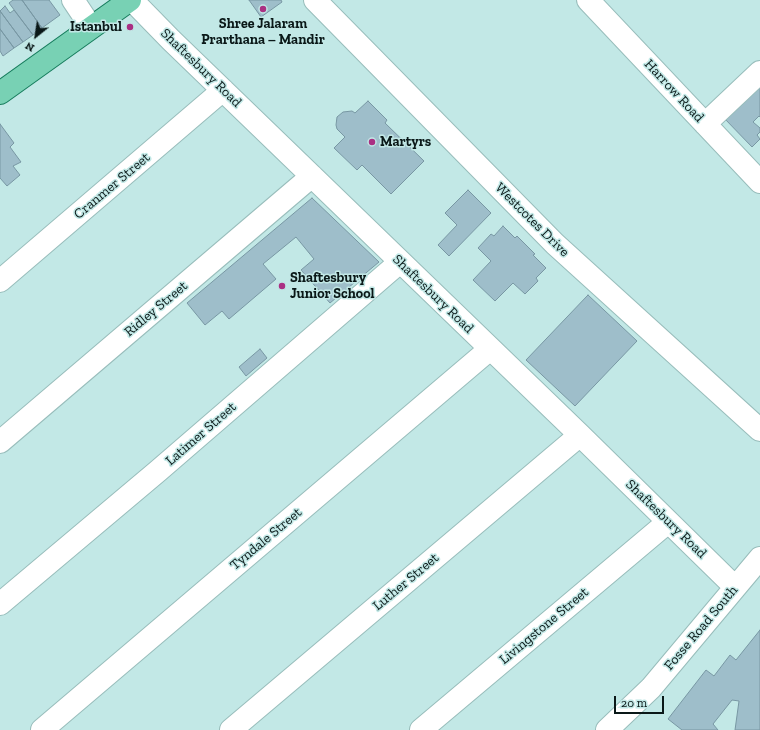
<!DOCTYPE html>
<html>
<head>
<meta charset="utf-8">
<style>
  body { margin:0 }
  #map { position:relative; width:760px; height:730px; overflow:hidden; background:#c2e8e6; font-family:"Zilla Slab",serif }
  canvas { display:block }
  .north { position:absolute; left:16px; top:16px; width:40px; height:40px; -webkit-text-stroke:3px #c2e8e6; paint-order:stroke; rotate:210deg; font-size:11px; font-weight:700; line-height:16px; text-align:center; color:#0a1818 }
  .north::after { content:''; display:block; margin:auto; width:14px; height:18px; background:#0a1818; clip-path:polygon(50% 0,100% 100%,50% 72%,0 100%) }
  .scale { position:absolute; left:614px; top:696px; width:50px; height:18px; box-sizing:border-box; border:2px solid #0a1818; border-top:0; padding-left:5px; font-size:12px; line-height:14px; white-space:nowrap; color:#0a1818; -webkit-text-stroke:3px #c2e8e6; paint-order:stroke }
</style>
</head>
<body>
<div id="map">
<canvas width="760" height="730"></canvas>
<div class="north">N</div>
<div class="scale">20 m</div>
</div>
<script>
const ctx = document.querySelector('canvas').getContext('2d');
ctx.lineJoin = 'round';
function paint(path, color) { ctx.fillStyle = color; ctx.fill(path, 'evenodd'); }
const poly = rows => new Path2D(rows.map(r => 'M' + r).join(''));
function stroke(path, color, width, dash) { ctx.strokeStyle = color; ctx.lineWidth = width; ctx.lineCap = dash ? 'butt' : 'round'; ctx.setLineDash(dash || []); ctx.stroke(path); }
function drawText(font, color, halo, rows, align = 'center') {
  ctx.font = font + ' "Zilla Slab",serif'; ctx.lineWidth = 3; ctx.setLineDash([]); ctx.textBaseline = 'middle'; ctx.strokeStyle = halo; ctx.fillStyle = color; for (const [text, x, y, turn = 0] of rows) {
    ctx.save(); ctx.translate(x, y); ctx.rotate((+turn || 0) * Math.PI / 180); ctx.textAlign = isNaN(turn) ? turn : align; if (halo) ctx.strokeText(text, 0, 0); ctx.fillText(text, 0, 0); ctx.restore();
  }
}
const building = poly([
  [13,0,22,0,42,28,33,35,9,3,13,0],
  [22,0,49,0,60,15,42,28,22,0],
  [249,0,281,0,282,2,261,17,249,0],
  [5,6,10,13,14,10,33,35,23,42,0,11,5,6],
  [0,11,23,42,14,48,0,29,0,11],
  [0,29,14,48,3,56,0,51,0,29],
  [760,84,760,117,759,116,753,122,760,128,760,132,757,135,760,139,752,147,724,118,760,84],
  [368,101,387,120,385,123,424,161,391,194,362,165,357,170,334,148,345,137,337,129,336,125,337,117,343,112,352,111,355,113,368,101],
  [0,124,14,143,10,147,21,162,13,166,20,175,7,186,0,178,0,124],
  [468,190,491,213,449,256,438,245,457,225,445,213,468,190],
  [312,198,379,262,330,303,301,270,314,259,296,237,263,264,276,279,229,319,222,311,205,325,187,303,312,198],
  [503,226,515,238,517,236,535,254,533,255,546,268,536,278,538,281,525,294,513,283,495,301,473,280,491,261,478,248,491,234,494,236,503,226],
  [588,295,637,341,575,406,526,360,588,295],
  [260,349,267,358,246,376,239,367,260,349],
  [760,630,760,730,735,730,739,701,732,700,713,724,718,730,682,730,668,719,706,670,714,676,730,655,736,660,760,630]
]);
paint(building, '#9ebeca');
stroke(building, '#7897a3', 1);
const minor = poly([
  [73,0,91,27],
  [132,0,171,40,580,435,735,587],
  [315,0,555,244,760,430],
  [588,0,760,182],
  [705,124,760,72],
  [0,281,223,90],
  [0,442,312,176],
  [0,604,158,471,400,262],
  [42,730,490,349],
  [231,730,580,435],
  [421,730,668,522],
  [607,730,651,688,760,558]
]);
const major = poly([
  [0,93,130,0]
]);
stroke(minor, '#98bdbb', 24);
stroke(major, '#177d5d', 24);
stroke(minor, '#fff', 22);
stroke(major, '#78d1b4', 22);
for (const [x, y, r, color] of [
  [263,9,4,"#aa3083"],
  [130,27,4,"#aa3083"],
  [372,142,4,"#aa3083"],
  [282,286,4,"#aa3083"]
]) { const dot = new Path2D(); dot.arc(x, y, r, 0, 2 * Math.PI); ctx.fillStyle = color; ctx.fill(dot); stroke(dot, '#c2e8e6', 1.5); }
drawText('bold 14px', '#0a1818', '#c2e8e6', [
  ["Shree Jalaram",263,24,"center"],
  ["Prarthana – Mandir",263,40,"center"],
  ["Istanbul",122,27,"right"],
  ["Martyrs",380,142],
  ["Shaftesbury",290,278],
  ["Junior School",290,294]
], 'left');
drawText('14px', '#0a1818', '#c2e8e6', [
  ["Shaftesbury Road",201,68,44],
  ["Harrow Road",674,91,47],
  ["Cranmer Street",112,186,-40],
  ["Westcotes Drive",532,220,45],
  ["Shaftesbury Road",433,294,44],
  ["Ridley Street",156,309,-40],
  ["Latimer Street",201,434,-41],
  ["Shaftesbury Road",666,519,44],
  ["Tyndale Street",266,539,-40],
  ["Luther Street",406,582,-40],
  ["Livingstone Street",544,626,-40],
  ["Fosse Road South",701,628,-50]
]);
</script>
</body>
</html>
